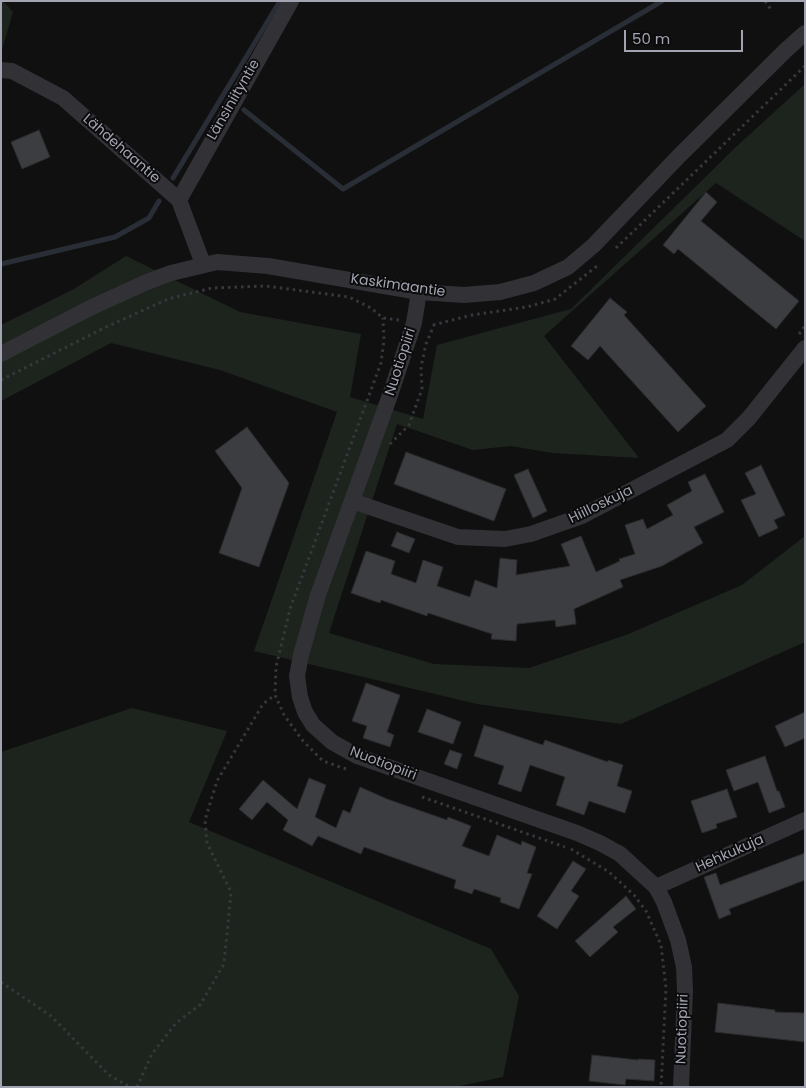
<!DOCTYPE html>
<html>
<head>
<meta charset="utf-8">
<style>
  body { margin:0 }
  #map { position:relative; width:806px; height:1088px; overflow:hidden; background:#101011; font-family:Poppins,sans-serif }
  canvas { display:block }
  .frame { position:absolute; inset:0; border:2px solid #a2a4b1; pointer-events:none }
  .scale { position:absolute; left:624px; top:30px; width:119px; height:22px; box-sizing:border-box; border:2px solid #a2a4b1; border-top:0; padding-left:6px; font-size:15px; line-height:18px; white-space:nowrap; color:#a2a4b1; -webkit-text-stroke:4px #0b0b0c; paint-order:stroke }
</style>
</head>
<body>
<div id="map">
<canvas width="806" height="1088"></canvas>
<div class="frame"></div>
<div class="scale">50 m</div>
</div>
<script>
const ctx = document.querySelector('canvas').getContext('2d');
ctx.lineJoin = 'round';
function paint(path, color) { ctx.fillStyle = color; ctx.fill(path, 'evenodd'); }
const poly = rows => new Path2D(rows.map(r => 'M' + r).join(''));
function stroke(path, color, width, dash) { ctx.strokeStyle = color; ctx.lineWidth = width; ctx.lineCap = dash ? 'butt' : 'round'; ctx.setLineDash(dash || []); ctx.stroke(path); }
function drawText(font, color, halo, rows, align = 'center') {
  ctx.font = font + ' Poppins,sans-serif'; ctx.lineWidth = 4; ctx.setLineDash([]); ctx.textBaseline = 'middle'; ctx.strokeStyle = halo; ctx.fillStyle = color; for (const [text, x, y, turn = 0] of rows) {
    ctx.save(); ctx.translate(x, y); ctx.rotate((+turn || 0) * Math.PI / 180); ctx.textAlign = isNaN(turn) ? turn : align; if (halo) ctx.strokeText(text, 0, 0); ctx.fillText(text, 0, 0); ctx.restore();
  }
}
paint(poly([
  [1,1,3,1,13,12,1,53],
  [805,84,805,241,716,183,544,336,639,458,553,453,511,446,473,450,397,424,329,633,434,664,529,668,626,635,742,585,805,536,805,642,621,724,477,704,254,651,337,412,220,370,111,343,1,401,1,325,74,289,126,256,240,312,361,334,350,397,423,419,437,345,571,309,737,146],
  [132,708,227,731,189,822,491,949,519,996,503,1077,455,1087,1,1087,1,752]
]), '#1d241e');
stroke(poly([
  [244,110,343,189,662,1],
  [173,178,280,1],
  [1,264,115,237,149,218,159,201]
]), '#292e36', 5);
const building = poly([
  [39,130,50,157,22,169,11,142,39,130],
  [706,192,717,202,701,221,799,301,776,329,678,249,674,254,663,245,706,192],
  [610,298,627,312,624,315,706,406,678,432,600,346,588,360,571,346,610,298],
  [247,427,289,483,259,567,219,553,242,488,215,451,247,427],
  [406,452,506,489,494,521,394,484,406,452],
  [761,465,785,515,774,520,778,528,759,537,741,500,756,494,745,473,761,465],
  [528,469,547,511,533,518,514,475,528,469],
  [705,474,724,512,694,527,703,543,662,566,620,580,623,587,574,609,576,624,556,627,555,620,517,624,516,641,491,639,492,634,428,613,427,616,381,600,380,603,351,593,366,551,395,561,391,574,416,583,423,560,443,567,437,586,470,597,475,580,497,588,500,558,517,560,516,575,570,566,561,544,581,536,596,572,620,561,619,559,635,554,625,525,643,519,647,529,673,515,667,505,692,491,688,482,705,474],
  [397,532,415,539,409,553,391,546,397,532],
  [366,683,400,695,387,732,394,735,390,747,363,738,367,726,352,721,366,683],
  [427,709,461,722,453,744,418,732,427,709],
  [805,712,805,738,785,747,775,726,805,712],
  [484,725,543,745,545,740,608,762,608,760,623,765,617,786,632,791,625,813,589,801,584,815,556,805,565,777,530,765,521,792,498,784,504,766,474,756,484,725],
  [450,750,462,754,457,769,444,764,450,750],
  [765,756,777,791,779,791,785,807,769,813,758,782,734,791,726,770,765,756],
  [309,778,326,785,315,817,336,828,343,810,350,813,360,787,387,799,447,820,448,817,471,826,462,846,489,856,497,835,521,845,522,841,536,847,527,873,532,874,519,909,500,902,501,898,474,889,472,894,454,888,456,880,364,847,361,854,318,836,312,846,283,830,288,820,267,802,252,820,239,809,263,780,297,809,309,778],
  [727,789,737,817,716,824,717,828,702,833,691,801,727,789],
  [805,853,805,880,729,909,731,914,719,919,704,877,716,873,720,885,805,853],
  [573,861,586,869,571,891,579,896,557,929,537,916,573,861],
  [626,896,636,909,613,927,618,932,590,957,575,941,626,896],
  [718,1003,775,1010,775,1012,805,1013,805,1042,715,1032,718,1003],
  [592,1055,638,1060,638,1059,655,1060,654,1081,626,1079,625,1085,589,1081,592,1055]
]);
paint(building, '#3c3d41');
stroke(building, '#2b2a2d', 1);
stroke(poly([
  [765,1,772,11],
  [616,248,805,66],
  [433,325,472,315,527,307,555,299,597,266],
  [799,334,805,326],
  [1,380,104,328,168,299,212,288,266,286,349,297,371,308,383,318,399,320],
  [390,444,409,425,422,389,421,367,426,344,434,325],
  [346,769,323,761,303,741,284,715,275,695,276,667,290,609,381,363,384,340,383,318],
  [422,797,565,847],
  [571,849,609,872,634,895,646,911,661,945,666,988,661,1087],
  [1,982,51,1016,109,1075,130,1087],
  [137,1087,152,1054,176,1023,200,1005,224,964,231,892,207,843,205,820,217,781,263,704,275,695]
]), '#37383d', 3, [2.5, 4]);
stroke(poly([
  [1,70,12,71,63,98,179,200,203,264],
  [179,200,291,1],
  [419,292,414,323,389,398,318,595,301,655,297,676,300,697,305,712,313,725,332,742,357,756,577,833,600,843,620,854,656,887,664,902,678,940,684,967,685,991,681,1087],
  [1,354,92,307,147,282,171,273,217,262,268,266,419,292,464,295,500,292,534,283,568,267,594,245,679,156,786,50,805,33],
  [352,501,458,537,505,539,531,534,582,516,727,440,749,418,805,348],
  [656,887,805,820]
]), '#313136', 16);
drawText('14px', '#a2a4b1', '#0b0b0c', [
  ["Länsiniityntie",234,100,-60],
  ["Lähdehaantie",121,149,41],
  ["Kaskimaantie",398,286,8],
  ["Nuotiopiiri",401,362,-72],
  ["Hiilloskuja",601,505,-26],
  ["Nuotiopiiri",383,764,21],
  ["Hehkukuja",730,854,-24],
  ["Nuotiopiiri",683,1029,-88]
]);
</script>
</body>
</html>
